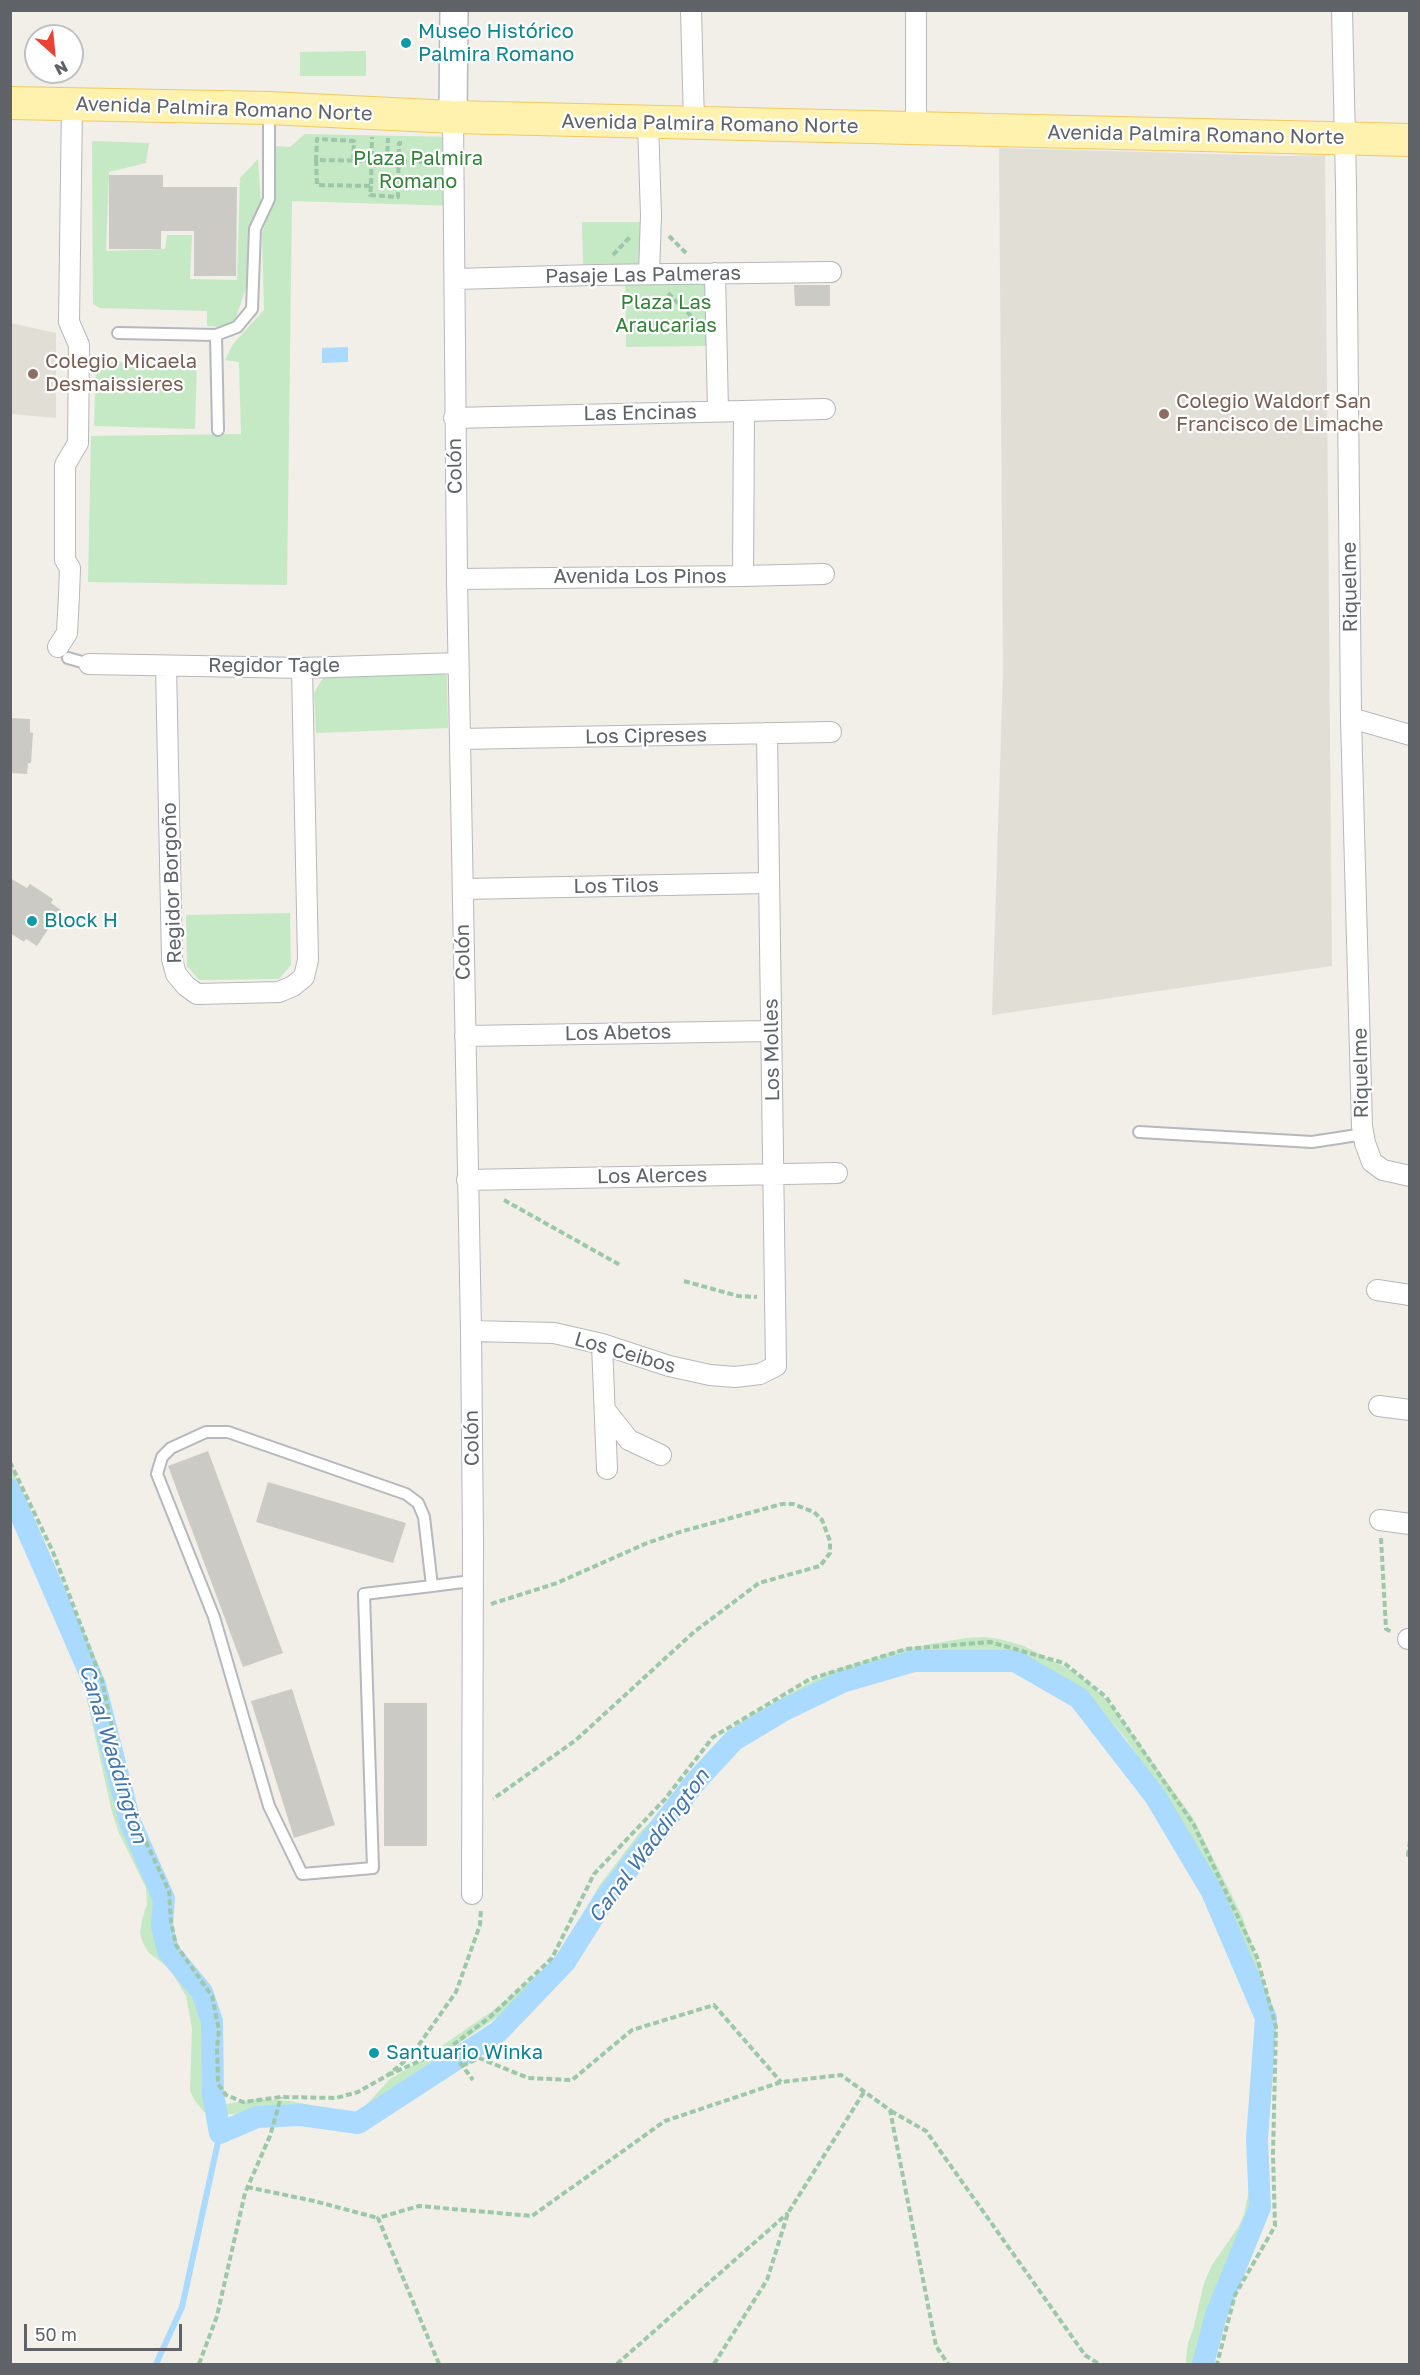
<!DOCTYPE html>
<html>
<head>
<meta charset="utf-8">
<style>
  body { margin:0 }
  #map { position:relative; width:1420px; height:2375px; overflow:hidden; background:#f1efe8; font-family:"Golos Text",sans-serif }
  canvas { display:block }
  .frame { position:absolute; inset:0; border:12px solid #5f6368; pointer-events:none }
  .north { position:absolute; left:24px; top:24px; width:60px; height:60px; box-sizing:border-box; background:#fff; border:2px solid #bfc1c3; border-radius:50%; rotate:153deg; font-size:16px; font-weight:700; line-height:24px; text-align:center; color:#5f6368 }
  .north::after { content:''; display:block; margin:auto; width:21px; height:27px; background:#ea4335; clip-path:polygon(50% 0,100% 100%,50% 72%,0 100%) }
  .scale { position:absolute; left:24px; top:2324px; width:158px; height:27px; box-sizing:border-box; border:3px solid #5f6368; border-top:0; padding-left:8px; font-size:18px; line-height:21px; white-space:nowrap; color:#5f6368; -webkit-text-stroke:4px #fff; paint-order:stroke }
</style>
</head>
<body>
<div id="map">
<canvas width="1420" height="2375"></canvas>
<div class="frame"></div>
<div class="north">N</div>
<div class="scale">50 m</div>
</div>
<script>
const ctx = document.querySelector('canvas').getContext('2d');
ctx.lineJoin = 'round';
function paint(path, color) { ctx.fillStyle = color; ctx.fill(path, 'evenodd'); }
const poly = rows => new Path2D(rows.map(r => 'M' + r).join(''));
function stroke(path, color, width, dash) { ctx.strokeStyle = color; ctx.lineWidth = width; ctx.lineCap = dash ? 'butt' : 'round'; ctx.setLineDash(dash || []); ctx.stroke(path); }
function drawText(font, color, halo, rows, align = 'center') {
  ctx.font = font + ' "Golos Text",sans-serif'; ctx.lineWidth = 4.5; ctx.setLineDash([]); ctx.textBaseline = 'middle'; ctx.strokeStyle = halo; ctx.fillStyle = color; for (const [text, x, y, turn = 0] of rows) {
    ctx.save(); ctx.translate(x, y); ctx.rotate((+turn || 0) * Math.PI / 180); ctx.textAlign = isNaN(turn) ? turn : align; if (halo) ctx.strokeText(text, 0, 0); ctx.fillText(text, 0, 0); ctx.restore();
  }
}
paint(poly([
  [999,148,1287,156,1325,155,1332,966,992,1015,1003,671],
  [11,323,56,333,56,418,11,414]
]), '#e1ded6');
paint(poly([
  [366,51,366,76,300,76,300,52],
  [305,134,455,137,456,206,292,201,287,585,88,582,91,436,241,434,239,362,225,360,233,344,264,310,262,233,276,194,275,146,290,147],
  [92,141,149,143,146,163,109,172,106,251,165,249,167,235,192,235,190,279,237,280,240,178,258,159,261,202,250,225,246,288,235,320,221,327,207,326,207,311,100,308,93,304],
  [582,222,641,222,641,284,707,283,707,346,626,347,625,264,583,264],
  [96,362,197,363,195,429,94,426],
  [442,672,447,676,448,728,316,733,314,693,323,678,332,675],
  [290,913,291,965,279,979,199,980,187,966,186,915],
  [11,1463,77,1633,94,1689,128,1829,159,1892,154,1932,161,1944,177,1957,195,1987,204,2026,202,2073,204,2088,213,2104,221,2105,256,2099,291,2101,321,2107,345,2117,358,2114,390,2079,420,2061,501,2005,562,1953,599,1886,640,1832,664,1809,726,1735,744,1719,829,1672,902,1649,966,1638,984,1637,999,1639,1024,1646,1073,1671,1095,1688,1111,1705,1193,1818,1242,1916,1264,1981,1266,2037,1265,2178,1263,2196,1253,2232,1241,2249,1231,2260,1218,2281,1208,2321,1196,2346,1196,2364,1186,2364,1186,2358,1188,2343,1193,2330,1204,2283,1212,2265,1239,2226,1244,2215,1252,2175,1256,1996,1249,1965,1231,1918,1176,1812,1126,1739,1105,1714,1079,1689,1046,1667,1015,1657,988,1650,958,1652,883,1669,840,1683,774,1712,749,1729,719,1759,692,1794,631,1857,608,1890,563,1965,529,1995,404,2081,382,2100,365,2123,348,2130,313,2117,278,2111,219,2115,204,2112,195,2101,190,2091,192,2029,186,1996,174,1976,165,1965,149,1953,143,1943,140,1933,142,1920,147,1904,146,1888,119,1833,112,1812,85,1691,58,1608,11,1493]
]), '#c5e8c5');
paint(poly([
  [348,347,348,362,322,363,322,348]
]), '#aadaff');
stroke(poly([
  [156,2364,182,2307,220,2133]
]), '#aadaff', 6);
stroke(poly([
  [10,1490,95,1685,130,1822,164,1899,162,1926,168,1951,202,1992,212,2021,213,2094,220,2133,257,2117,301,2115,358,2123,498,2032,565,1962,604,1900,697,1780,734,1740,784,1710,842,1682,914,1661,1015,1661,1079,1698,1155,1796,1212,1892,1266,2018,1257,2139,1260,2207,1216,2315,1203,2364]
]), '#aadaff', 22);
paint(poly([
  [109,175,163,175,163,187,237,187,236,276,194,276,194,231,161,231,161,249,109,249],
  [794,285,830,285,830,306,795,306],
  [10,718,30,719,30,732,33,733,31,763,28,763,27,774,10,773],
  [10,878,27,888,30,884,53,899,51,903,61,910,37,946,26,939,24,942,10,933],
  [208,1451,283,1653,243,1667,168,1466],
  [268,1482,406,1523,393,1563,256,1522],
  [292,1689,335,1825,294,1838,251,1701],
  [384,1703,427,1703,427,1846,384,1846]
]), '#cccac5');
const lane = poly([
  [118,333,216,335],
  [218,430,216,335,237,327,252,309,255,229,269,199,269,111],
  [68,658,89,664],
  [1139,1132,1312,1142,1364,1134],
  [432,1586,424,1517,418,1503,406,1494,228,1432,206,1432,171,1448,162,1457,157,1474,214,1617,269,1806,302,1874,373,1868,364,1594,432,1586,455,1583,473,1581]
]);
const street = poly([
  [691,10,694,123],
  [916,10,916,129],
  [1342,10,1346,184,1351,718,1362,1126,1365,1143,1372,1162,1383,1170,1410,1176],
  [453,117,457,579,471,1331,473,1540,472,1894],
  [648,122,651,216,649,274],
  [715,273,718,411],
  [456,279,594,275,831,272],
  [454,418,825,409],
  [743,576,744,411],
  [457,579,743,576,824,574],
  [58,647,67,633,69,595,70,568,65,560,65,465,78,443,79,345,69,322,72,104],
  [89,664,302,668,458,663],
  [166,666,172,959,176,974,186,986,197,994,279,992,293,986,304,977,308,960,302,668],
  [1351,718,1410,735],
  [460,739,831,732],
  [463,889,769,883],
  [465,1036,771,1031],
  [467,1180,837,1173],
  [1377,1290,1410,1295],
  [471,1331,554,1333,602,1344,669,1366,710,1375,735,1377,760,1374,776,1366,767,733],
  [602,1344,607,1469],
  [1379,1406,1410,1410],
  [606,1411,629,1440,661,1455],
  [1380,1520,1410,1524],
  [1408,1639,1410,1639]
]);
const secondary = poly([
  [453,117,454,10]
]);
const primary = poly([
  [10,103,269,108,453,117,1410,140]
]);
stroke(lane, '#b5b8bc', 14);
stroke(street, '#b5b8bc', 22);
stroke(secondary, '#b6babf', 30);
stroke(primary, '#f2c960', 34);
stroke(poly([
  [402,143,399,143,398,185,436,185],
  [316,160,317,185,371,186,372,137],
  [353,160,354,141,317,139,316,160,436,162],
  [387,161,388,138],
  [371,186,370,195,398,197,398,185],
  [669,236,687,254],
  [613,255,631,236],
  [668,293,697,322],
  [504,1200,620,1265],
  [684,1281,738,1296,757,1297],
  [10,1462,53,1552,102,1681,130,1808,169,1891,171,1922,176,1945,212,1996,219,2030,217,2047,218,2084,226,2095,243,2102,281,2097,336,2098,358,2092,388,2075,411,2056,456,1992,480,1925,481,1909],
  [1381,1538,1386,1629,1392,1632],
  [491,1604,557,1583,647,1543,683,1531,782,1504,793,1504,814,1512,822,1520,830,1541,830,1553,820,1566,759,1583,694,1632,576,1740,493,1799],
  [1410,1841,1408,1855,1410,1856],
  [449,2048,473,2080],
  [462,2066,479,2058,528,2078,572,2080,632,2030,714,2005,781,2082],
  [388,2075,449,2048,490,2017,552,1958,594,1874,665,1799,713,1737,810,1679,906,1649,990,1642,1064,1663,1106,1697,1194,1825,1257,1957,1276,2027,1273,2154,1275,2226,1235,2295,1217,2364],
  [891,2111,926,2131,1085,2355,1099,2364],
  [247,2187,314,2201,378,2218],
  [199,2364,217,2316,245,2193,270,2136,281,2097],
  [439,2364,378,2218,419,2206,532,2216,665,2121,781,2082,841,2075,890,2110,936,2346,948,2364],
  [617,2364,788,2213],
  [714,2364,767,2280,788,2213,864,2092]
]), '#9cc7a9', 4, [6, 3]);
stroke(lane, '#fff', 10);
stroke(street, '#fff', 20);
stroke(secondary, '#fff', 27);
stroke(primary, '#fff2af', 32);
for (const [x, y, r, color] of [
  [406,43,6,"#0f9aa8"],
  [33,374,6,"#8d6e63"],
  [1164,414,6,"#8d6e63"],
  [32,921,6,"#0f9aa8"],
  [374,2053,6,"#0f9aa8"]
]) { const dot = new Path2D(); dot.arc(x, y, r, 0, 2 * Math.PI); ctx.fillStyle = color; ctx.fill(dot); stroke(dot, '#fff', 2); }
drawText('20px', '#0d838f', '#fff', [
  ["Museo Histórico",418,32],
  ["Palmira Romano",418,55],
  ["Block H",44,921],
  ["Santuario Winka",386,2053]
], 'left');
drawText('20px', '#5f6368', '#fff', [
  ["Avenida Palmira Romano Norte",224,109,2],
  ["Avenida Palmira Romano Norte",710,124,1],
  ["Avenida Palmira Romano Norte",1196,135,1],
  ["Pasaje Las Palmeras",643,275,-1],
  ["Las Encinas",640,413,-1],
  ["Colón",455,466,-91],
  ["Avenida Los Pinos",640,577],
  ["Riquelme",1350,587,-91],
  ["Regidor Tagle",274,666],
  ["Los Cipreses",646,736,-1],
  ["Regidor Borgoño",172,883,-92],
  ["Los Tilos",616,886,-1],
  ["Colón",463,952,-91],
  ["Los Abetos",618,1033,-1],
  ["Los Molles",772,1050,-91],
  ["Riquelme",1361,1073,-91],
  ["Los Alerces",652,1176,-1],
  ["Los Ceibos",625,1353,16],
  ["Colón",472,1438,-91]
]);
drawText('20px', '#348238', '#fff', [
  ["Plaza Palmira",418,159],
  ["Romano",418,182],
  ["Plaza Las",666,303],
  ["Araucarias",666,326]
]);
drawText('20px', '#785e54', '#fff', [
  ["Colegio Micaela",45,362],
  ["Desmaissieres",45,385],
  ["Colegio Waldorf San",1176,402],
  ["Francisco de Limache",1176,425]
], 'left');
drawText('italic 21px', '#4174aa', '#fff', [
  ["Canal Waddington",113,1754,73],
  ["Canal Waddington",649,1846,-53]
]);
</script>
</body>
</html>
